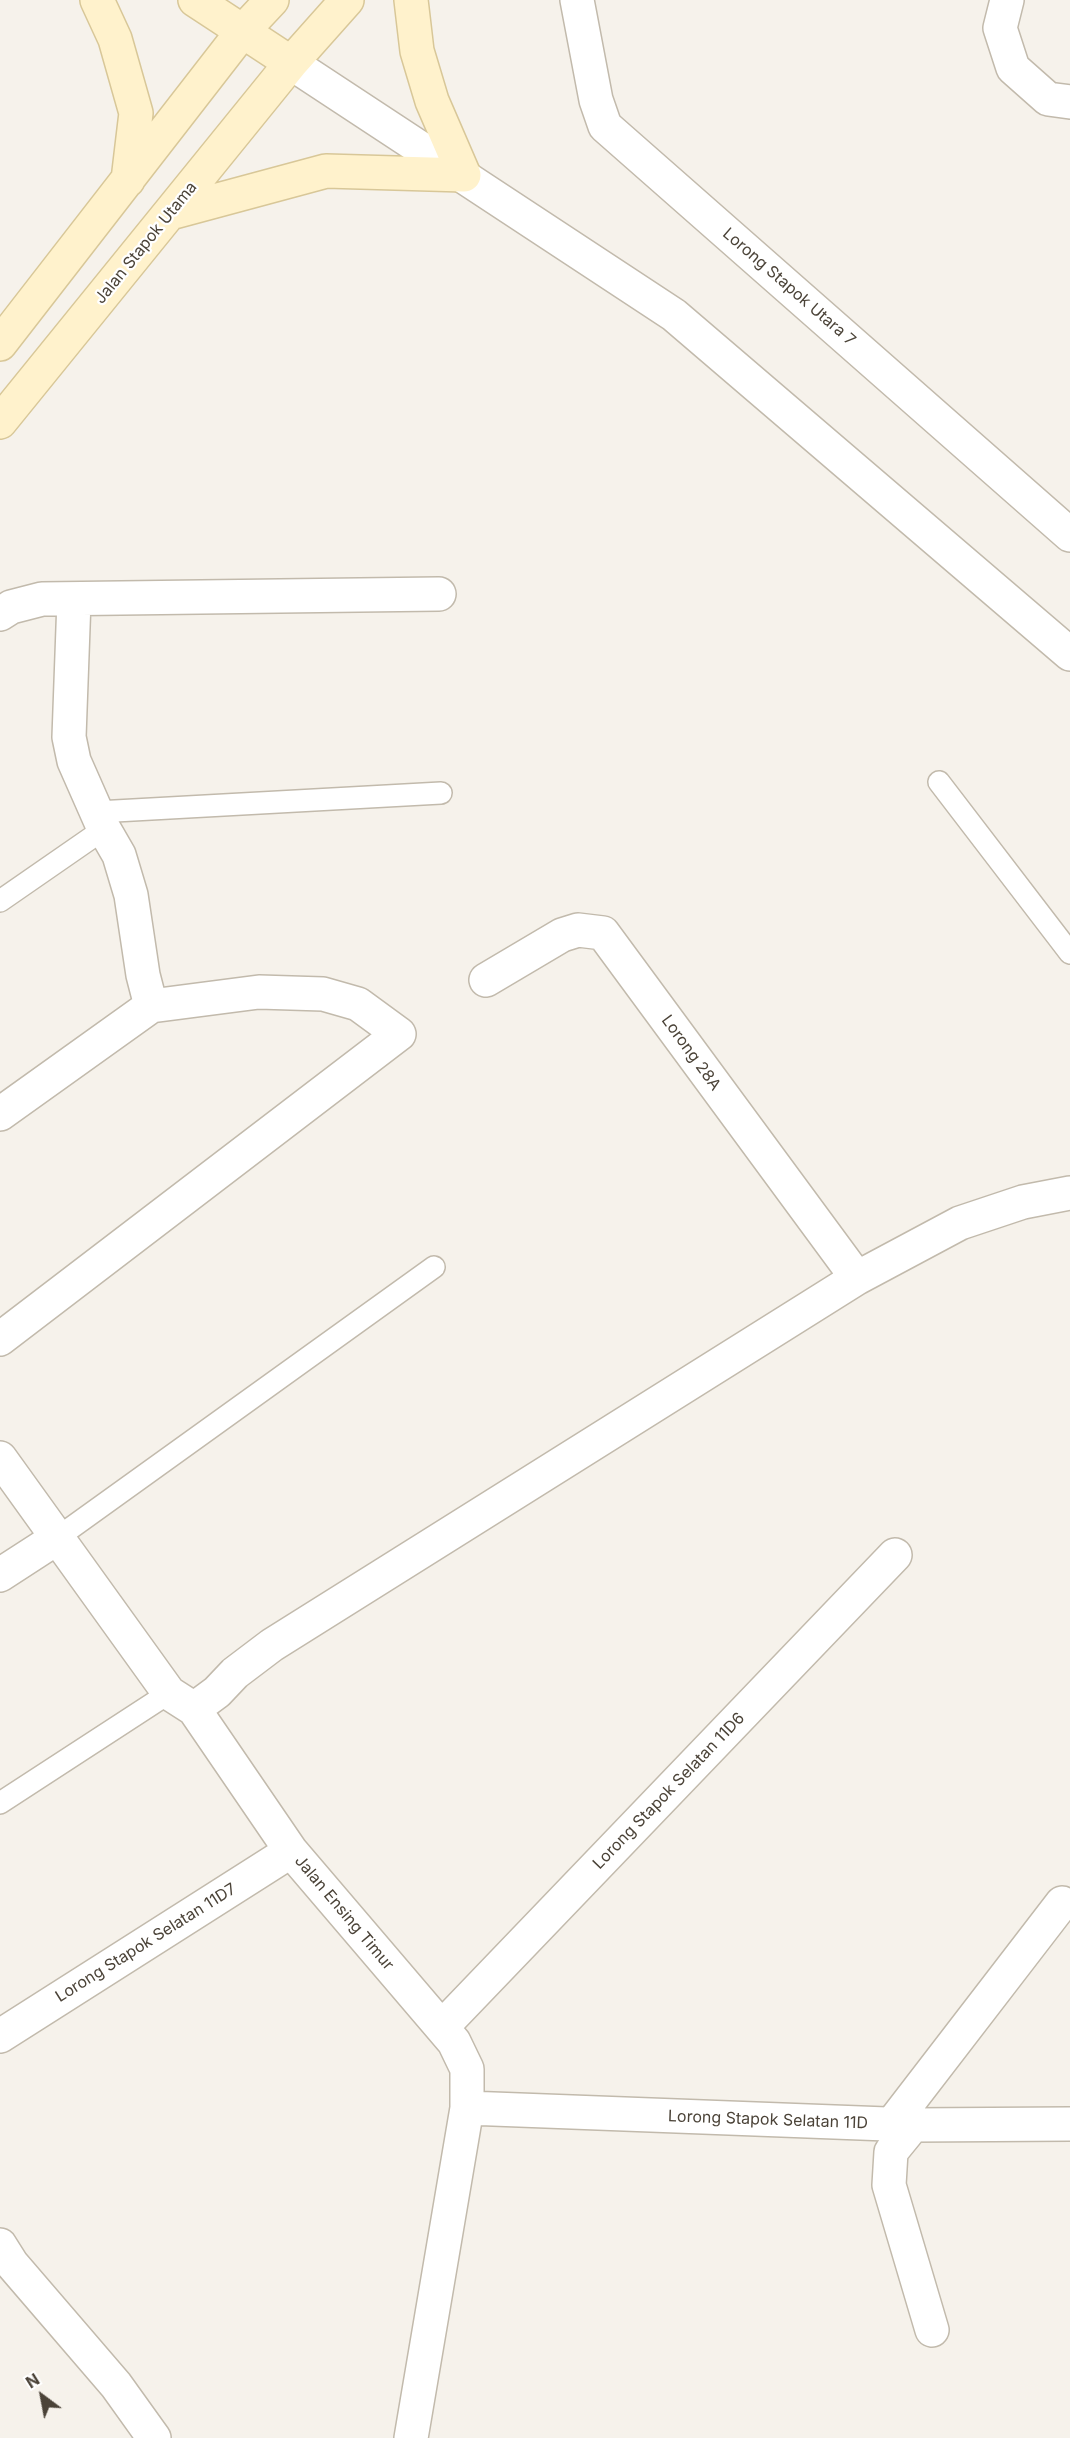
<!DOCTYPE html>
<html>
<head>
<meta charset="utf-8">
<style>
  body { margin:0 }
  #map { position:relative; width:1070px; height:2438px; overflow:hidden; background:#f6f2eb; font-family:Inter,sans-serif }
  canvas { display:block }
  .north { position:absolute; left:12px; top:2366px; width:60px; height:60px; -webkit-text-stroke:4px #fff; paint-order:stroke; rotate:328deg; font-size:16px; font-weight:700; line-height:24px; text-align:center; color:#4b4338 }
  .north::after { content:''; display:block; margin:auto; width:21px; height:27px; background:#4b4338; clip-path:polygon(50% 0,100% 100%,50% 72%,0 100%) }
</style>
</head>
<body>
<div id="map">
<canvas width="1070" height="2438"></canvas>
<div class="north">N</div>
</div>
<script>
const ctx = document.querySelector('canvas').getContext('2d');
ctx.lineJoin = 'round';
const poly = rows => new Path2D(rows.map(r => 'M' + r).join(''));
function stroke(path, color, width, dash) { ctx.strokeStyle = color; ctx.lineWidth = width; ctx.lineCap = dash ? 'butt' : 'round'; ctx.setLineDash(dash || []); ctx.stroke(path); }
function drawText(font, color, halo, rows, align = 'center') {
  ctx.font = font + ' Inter,sans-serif'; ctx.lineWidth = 4.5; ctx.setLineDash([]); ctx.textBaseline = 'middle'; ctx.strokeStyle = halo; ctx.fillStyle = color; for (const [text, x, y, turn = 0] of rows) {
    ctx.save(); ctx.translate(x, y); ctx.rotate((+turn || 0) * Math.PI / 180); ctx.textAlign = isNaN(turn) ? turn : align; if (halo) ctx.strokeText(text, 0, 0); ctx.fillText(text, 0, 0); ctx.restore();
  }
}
const service = poly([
  [939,782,1070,953],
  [97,812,441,793],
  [0,901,104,829],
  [57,1538,434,1267],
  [0,1803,169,1693]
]);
const minor = poly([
  [577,0,596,100,605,126,1070,535],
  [1007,0,1000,28,1013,68,1048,99,1070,102],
  [291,63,674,315,1070,654],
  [74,600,69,737,74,761,104,829,119,855,131,895,143,975,151,1006],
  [0,614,11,607,42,599,439,594],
  [486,980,562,935,578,930,603,933,857,1278],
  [0,1114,151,1006,259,992,323,994,358,1004,399,1034,0,1339],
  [0,1458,169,1693,194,1709,291,1851,454,2042,467,2069,467,2108,411,2438],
  [0,1575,57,1538],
  [194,1709,217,1692,235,1673,272,1645,857,1278,960,1223,1023,1202,1070,1193],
  [442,2027,895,1555],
  [0,2036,291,1851],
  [467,2108,913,2125,1070,2124],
  [892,2124,1062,1903],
  [913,2125,891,2152,889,2185,932,2330],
  [0,2245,12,2264,116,2385,154,2438]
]);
const secondary = poly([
  [97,0,115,39,136,113,128,180],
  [195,0,291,63],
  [170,213,326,171,464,175,432,101,417,51,411,0],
  [0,344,242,32,272,0],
  [0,422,291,63,347,0]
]);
stroke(service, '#c2baac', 24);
stroke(minor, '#c2baac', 36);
stroke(secondary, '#d8c798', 36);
stroke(service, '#fff', 21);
stroke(minor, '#fff', 33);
stroke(secondary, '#fff2cc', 33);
drawText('16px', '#4b4338', '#fff', [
  ["Jalan Stapok Utama",146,243,-51],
  ["Lorong Stapok Utara 7",789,287,41],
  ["Lorong 28A",691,1053,54],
  ["Lorong Stapok Selatan 11D6",669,1791,-46],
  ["Jalan Ensing Timur",344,1913,50],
  ["Lorong Stapok Selatan 11D7",146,1943,-32],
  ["Lorong Stapok Selatan 11D",768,2120,2]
]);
</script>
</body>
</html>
